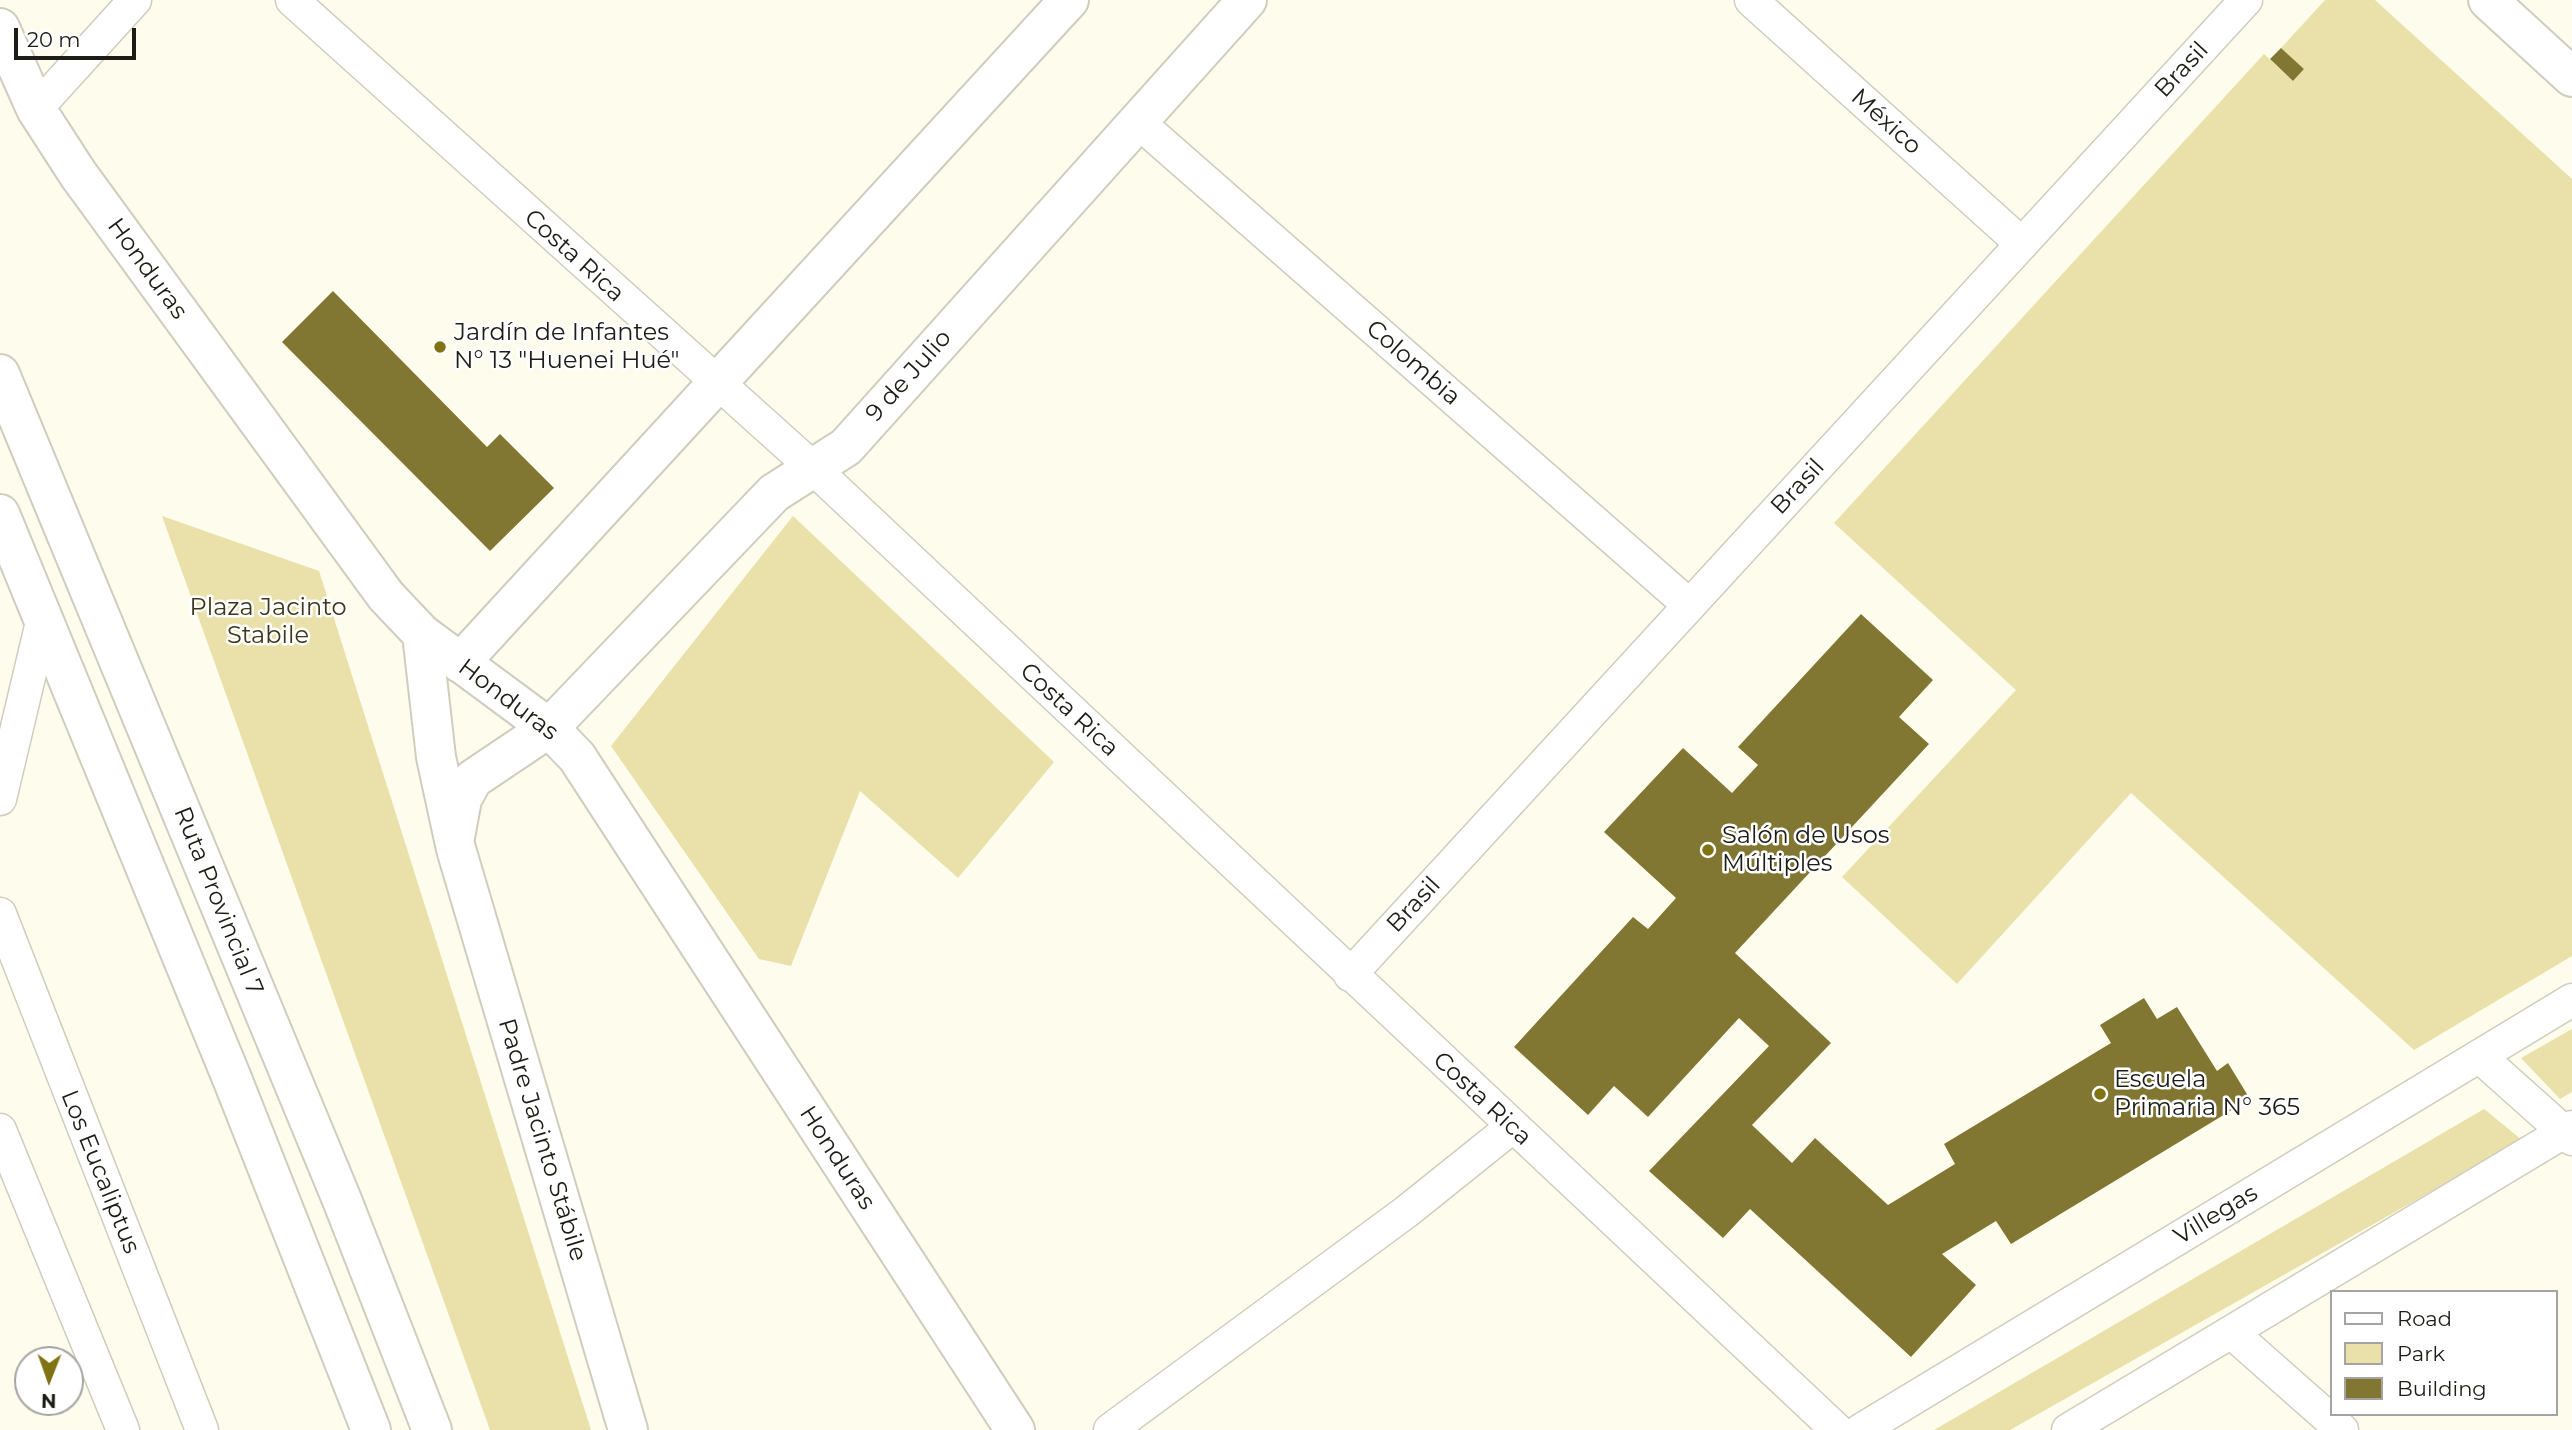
<!DOCTYPE html>
<html>
<head>
<meta charset="utf-8">
<style>
  body { margin:0 }
  #map { position:relative; width:2572px; height:1430px; overflow:hidden; background:#fefcec; font-family:Montserrat,sans-serif }
  canvas { display:block }
  .legend { position:absolute; left:2330px; top:1290px; width:228px; height:126px; box-sizing:border-box; background:#fff; border:2px solid #a5a4a2; margin:0; padding:9px 12px; list-style:none; font-size:21px; color:#1d1c17 }
  .legend li { display:flex; align-items:center; gap:14px; height:35px }
  .legend b { width:35px; border:2px solid #a5a4a2 }
  .north { position:absolute; left:14px; top:1346px; width:70px; height:70px; box-sizing:border-box; background:#fff; border:2px solid #a5a4a2; border-radius:50%; rotate:181deg; font-size:19px; font-weight:700; line-height:28px; text-align:center; color:#1d1c17 }
  .north::after { content:''; display:block; margin:auto; width:24px; height:32px; background:#807314; clip-path:polygon(50% 0,100% 100%,50% 72%,0 100%) }
  .scale { position:absolute; left:14px; top:28px; width:122px; height:32px; box-sizing:border-box; border:4px solid #1d1c17; border-top:0; padding-left:9px; font-size:21px; line-height:24px; white-space:nowrap; color:#1d1c17; -webkit-text-stroke:5px #fff; paint-order:stroke }
</style>
</head>
<body>
<div id="map">
<canvas width="2572" height="1430"></canvas>
<ul class="legend">
<li><b style="height:9px;background:#fff"></b>Road</li>
<li><b style="height:19px;background:#e9e1a9"></b>Park</li>
<li><b style="height:19px;background:#827732"></b>Building</li>
</ul>
<div class="north">N</div>
<div class="scale">20 m</div>
</div>
<script>
const ctx = document.querySelector('canvas').getContext('2d');
ctx.lineJoin = 'round';
function paint(path, color) { ctx.fillStyle = color; ctx.fill(path, 'evenodd'); }
const poly = rows => new Path2D(rows.map(r => 'M' + r).join(''));
function stroke(path, color, width, dash) { ctx.strokeStyle = color; ctx.lineWidth = width; ctx.lineCap = dash ? 'butt' : 'round'; ctx.setLineDash(dash || []); ctx.stroke(path); }
function drawText(font, color, halo, rows, align = 'center') {
  ctx.font = font + ' Montserrat,sans-serif'; ctx.lineWidth = 5; ctx.setLineDash([]); ctx.textBaseline = 'middle'; ctx.strokeStyle = halo; ctx.fillStyle = color; for (const [text, x, y, turn = 0] of rows) {
    ctx.save(); ctx.translate(x, y); ctx.rotate((+turn || 0) * Math.PI / 180); ctx.textAlign = isNaN(turn) ? turn : align; if (halo) ctx.strokeText(text, 0, 0); ctx.fillText(text, 0, 0); ctx.restore();
  }
}
paint(poly([
  [2325,0,2375,0,2572,179,2572,956,2414,1050,2131,793,1957,984,1842,877,2016,690,1834,523,2264,54,2293,81,2304,69,2281,48],
  [162,516,319,571,591,1430,490,1430],
  [793,516,1054,762,958,878,860,791,791,966,759,959,611,746],
  [2572,1029,2572,1092,2560,1099,2521,1058],
  [2484,1109,2522,1140,2010,1430,1934,1430]
]), '#e9e1a9');
paint(poly([
  [2281,48,2304,69,2293,81,2270,59],
  [333,291,487,447,500,434,554,488,490,551,282,342],
  [1861,614,1933,680,1899,717,1929,744,1735,953,1831,1043,1752,1125,1792,1163,1815,1138,1888,1205,1955,1164,1944,1144,2111,1043,2100,1025,2144,998,2157,1019,2177,1007,2217,1071,2228,1063,2250,1099,2011,1244,1996,1221,1942,1254,1976,1285,1911,1357,1750,1209,1723,1238,1649,1171,1769,1046,1739,1018,1648,1117,1614,1086,1588,1115,1514,1047,1633,917,1648,929,1676,898,1604,832,1683,748,1732,793,1758,765,1738,747]
]), '#827732');
const minor = poly([
  [292,0,813,468,1837,1430],
  [1751,0,2022,244],
  [36,109,135,0],
  [1137,121,1689,605],
  [0,799,43,618],
  [0,914,202,1430],
  [1350,975,2246,0],
  [2479,1056,2572,1139],
  [0,1130,123,1430],
  [2231,1332,2342,1430],
  [1110,1430,1406,1212,1512,1127],
  [1861,1430,2572,1000],
  [2068,1430,2572,1127]
]);
const tertiary = poly([
  [2488,0,2572,77],
  [460,663,1069,0],
  [549,728,774,493,846,447,1247,0]
]);
const secondary = poly([
  [0,28,36,109,78,174,386,596,422,634,549,728,577,757,1015,1430],
  [422,634,436,757,456,849,628,1430],
  [455,837,462,799,473,779,549,728]
]);
const trunk = poly([
  [0,374,342,1200,432,1430],
  [0,514,233,1081,371,1430]
]);
stroke(minor, '#cfcdbe', 35);
stroke(tertiary, '#cfcdbe', 42);
stroke(secondary, '#cfcdbe', 42);
stroke(trunk, '#cfcdbe', 42);
stroke(minor, '#fff', 32);
stroke(tertiary, '#fff', 38);
stroke(secondary, '#fff', 38);
stroke(trunk, '#fff', 38);
for (const [x, y, r, color] of [
  [440,347,7,"#807314"],
  [1708,850,7,"#807314"],
  [2100,1094,7,"#807314"]
]) { const dot = new Path2D(); dot.arc(x, y, r, 0, 2 * Math.PI); ctx.fillStyle = color; ctx.fill(dot); stroke(dot, '#fff', 2.5); }
drawText('24px', '#1d1c17', '#fff', [
  ["Brasil",2182,70,-47],
  ["México",1886,122,42],
  ["Costa Rica",574,256,42],
  ["Honduras",147,269,54],
  ["Colombia",1413,363,41],
  ["9 de Julio",909,376,-48],
  ["Brasil",1798,487,-47],
  ["Honduras",508,700,37],
  ["Costa Rica",1069,710,43],
  ["Ruta Provincial 7",218,901,68],
  ["Brasil",1414,905,-47],
  ["Costa Rica",1482,1099,43],
  ["Padre Jacinto Stábile",542,1140,73],
  ["Honduras",837,1158,57],
  ["Los Eucaliptus",100,1172,68],
  ["Villegas",2216,1215,-31]
]);
drawText('24px', '#1d1c17', '#fff', [
  ["Jardín de Infantes",454,333],
  ["N° 13 \"Huenei Hué\"",454,361],
  ["Salón de Usos",1722,836],
  ["Múltiples",1722,864],
  ["Escuela",2114,1080],
  ["Primaria N° 365",2114,1108]
], 'left');
drawText('24px', '#3c3718', '#fff', [
  ["Plaza Jacinto",268,608],
  ["Stabile",268,636]
]);
</script>
</body>
</html>
